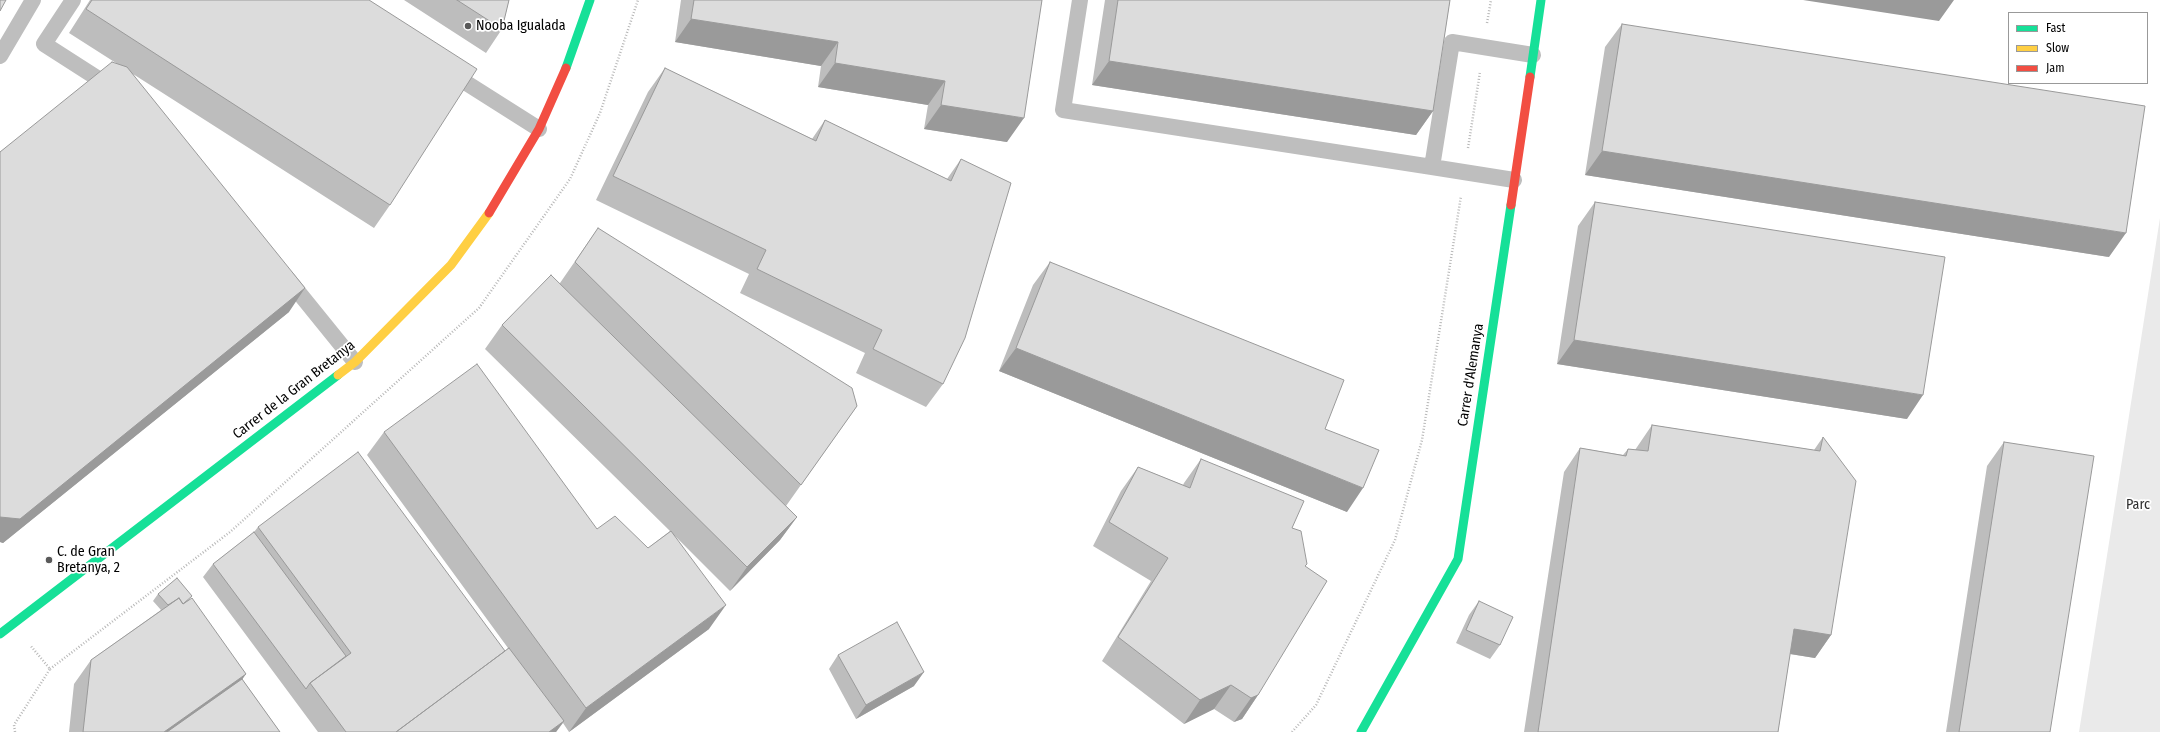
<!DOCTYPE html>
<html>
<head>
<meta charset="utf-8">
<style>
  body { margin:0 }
  #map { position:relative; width:2160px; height:732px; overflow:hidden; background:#fff; font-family:"Fira Sans Condensed",sans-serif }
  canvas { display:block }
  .legend { position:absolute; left:2008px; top:12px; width:140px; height:72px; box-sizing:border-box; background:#fff; border:1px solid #999; margin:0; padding:5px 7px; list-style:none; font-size:12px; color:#000 }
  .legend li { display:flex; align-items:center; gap:8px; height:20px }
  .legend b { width:20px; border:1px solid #999 }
</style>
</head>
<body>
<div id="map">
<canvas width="2160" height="732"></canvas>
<ul class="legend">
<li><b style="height:5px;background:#16e098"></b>Fast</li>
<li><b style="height:5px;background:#ffcf43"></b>Slow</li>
<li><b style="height:5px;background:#f24e42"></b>Jam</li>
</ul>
</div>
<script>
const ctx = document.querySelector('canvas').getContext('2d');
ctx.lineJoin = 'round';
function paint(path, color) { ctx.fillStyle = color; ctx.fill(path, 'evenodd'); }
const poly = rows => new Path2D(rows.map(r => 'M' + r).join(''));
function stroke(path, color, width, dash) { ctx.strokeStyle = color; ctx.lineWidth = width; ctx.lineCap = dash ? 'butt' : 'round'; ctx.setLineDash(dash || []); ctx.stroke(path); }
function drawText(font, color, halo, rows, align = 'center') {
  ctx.font = font + ' "Fira Sans Condensed",sans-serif'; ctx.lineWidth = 3.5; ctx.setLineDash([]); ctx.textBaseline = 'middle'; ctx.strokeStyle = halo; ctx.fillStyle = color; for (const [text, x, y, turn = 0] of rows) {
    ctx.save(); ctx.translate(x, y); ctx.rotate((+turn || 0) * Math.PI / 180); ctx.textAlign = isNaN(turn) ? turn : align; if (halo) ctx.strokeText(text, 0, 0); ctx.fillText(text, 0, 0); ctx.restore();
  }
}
paint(poly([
  [2160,218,2160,732,2079,732,2112,524]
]), '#eaeaea');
stroke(poly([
  [1487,23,1491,0],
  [1468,148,1480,72],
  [50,669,230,532,479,308,570,179,600,113,638,0],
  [15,732,14,725,50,669,30,645],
  [1292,732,1316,705,1395,540,1422,440,1461,196]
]), '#b8b8b8', 2.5, [1, 2]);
stroke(poly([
  [73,0,44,44,111,87],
  [1080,0,1063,110,1432,167],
  [0,56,33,0],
  [449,72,539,129],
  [1514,180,1432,167,1452,42,1533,55],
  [287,278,355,362]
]), '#bebebe', 16);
stroke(poly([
  [566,68,590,0],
  [1530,77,1541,0],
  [0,634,338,375],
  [1361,732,1458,559,1511,205]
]), '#16e098', 9);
stroke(poly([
  [338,375,355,362,451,265,489,213]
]), '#ffcf43', 9);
stroke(poly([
  [1511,205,1530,77],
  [489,213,539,129,566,68]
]), '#f24e42', 9);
paint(poly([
  [90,0,369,0,390,205,374,228,133,74,289,312,3,543,0,542,0,152,116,63,69,33],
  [404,0,509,0,502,29,486,53],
  [681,0,1042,0,1007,142,924,129,928,105,818,87,821,66,675,42],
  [1105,0,1450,0,1433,111,1416,135,1092,85],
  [1622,24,2109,257,1585,175,1605,47],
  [665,68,812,139,825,120,947,179,961,159,943,384,926,407,856,373,865,353,740,293,749,274,596,200,648,92],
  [1595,202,1907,419,1557,364,1578,226],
  [598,228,857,406,786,506,797,517,780,540,730,591,675,536,709,629,569,732,563,723,556,732,318,732,203,577,213,564,254,532,258,527,505,651,508,648,367,455,384,432,597,529,648,548,670,531,485,349,502,325,560,283],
  [1050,262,1325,429,1347,512,999,371,1033,285],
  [1652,425,1814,450,1823,437,1831,635,1815,658,1790,654,1778,732,1524,732,1564,472,1580,448,1623,455,1628,449,1635,450],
  [2004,442,2050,732,1946,732,1987,466],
  [1201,459,1292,528,1305,566,1258,695,1242,719,1234,722,1214,709,1184,724,1102,661,1151,581,1093,546,1121,491,1138,467,1183,485,1184,483],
  [158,594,190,600,246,674,242,679,280,732,69,732,74,684,91,660,161,610,153,601],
  [1479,601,1500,645,1490,659,1456,643,1469,615],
  [838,655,914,686,856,719,829,669]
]), '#bdbdbd');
paint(poly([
  [1803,0,1954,0,1939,21],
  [691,19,838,42,821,66,675,42],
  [1109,61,1433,111,1416,135,1092,85],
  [835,63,945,81,928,105,818,87],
  [941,105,1024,118,1007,142,924,129],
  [1602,151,2126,233,2109,257,1585,175],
  [305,288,289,312,3,543,0,542,0,517],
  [1574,340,1923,395,1907,419,1557,364],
  [1016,348,1363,488,1347,512,999,371],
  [797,517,780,540,730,591,747,567],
  [726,605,709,629,569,732,586,708],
  [1794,629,1831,635,1815,658,1778,652],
  [924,672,914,686,856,719,866,705],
  [246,674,229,698,181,732,164,732],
  [1231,685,1214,709,1184,724,1200,700],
  [1258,695,1242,719,1234,722,1251,698],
  [564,721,556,732,549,732]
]), '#9a9a9a');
const building = poly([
  [0,0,6,0,0,11,0,0],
  [92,0,369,0,477,69,390,205,86,9,92,0],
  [457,0,509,0,502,29,457,0],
  [694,0,1042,0,1024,118,941,105,945,81,835,63,838,42,691,19,694,0],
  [1118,0,1450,0,1433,111,1109,61,1118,0],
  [1622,24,2145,106,2126,233,1602,151,1622,24],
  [112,62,127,67,305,288,20,519,0,517,0,152,112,62],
  [665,68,816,141,825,120,951,181,961,159,1011,183,965,338,943,384,873,349,882,330,757,269,766,250,613,176,665,68],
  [1595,202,1945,257,1923,395,1574,340,1595,202],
  [598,228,852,388,857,406,801,485,575,262,598,228],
  [1050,262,1344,380,1325,429,1379,450,1363,488,1016,348,1050,262],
  [551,275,797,517,747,567,502,325,551,275],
  [477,364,597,529,615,516,648,548,671,531,726,605,586,708,384,432,477,364],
  [1652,425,1820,451,1823,437,1856,481,1831,635,1794,629,1778,732,1538,732,1580,448,1626,456,1628,449,1648,451,1652,425],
  [2004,442,2094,456,2050,732,1959,732,2004,442],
  [358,452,505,651,396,732,346,732,310,683,351,653,258,527,358,452],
  [1201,459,1304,501,1292,528,1301,531,1307,564,1305,566,1327,581,1258,695,1251,698,1231,685,1200,700,1118,637,1168,558,1109,522,1138,467,1190,488,1201,459],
  [254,532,346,656,310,683,306,689,213,564,254,532],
  [177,578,192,596,183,604,179,598,168,605,158,594,177,578],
  [179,598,183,604,192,598,246,674,164,732,83,732,91,660,179,598],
  [1479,601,1513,617,1500,645,1466,630,1479,601],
  [897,622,924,672,866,705,838,655,897,622],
  [509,648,564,721,549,732,396,732,509,648],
  [242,679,280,732,167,732,242,679]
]);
paint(building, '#dcdcdc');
stroke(building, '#9a9a9a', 1);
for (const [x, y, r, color] of [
  [468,26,4,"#595959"],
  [49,560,4,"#595959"]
]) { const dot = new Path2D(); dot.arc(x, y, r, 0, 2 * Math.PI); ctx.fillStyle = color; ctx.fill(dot); stroke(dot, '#fff', 1.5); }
drawText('14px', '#000', '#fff', [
  ["Nooba Igualada",476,26],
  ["C. de Gran",57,552],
  ["Bretanya, 2",57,568]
], 'left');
drawText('14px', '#000', '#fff', [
  ["Carrer d'Alemanya",1471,375,-81],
  ["Carrer de la Gran Bretanya",294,390,-38]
]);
drawText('14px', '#2f2f2f', '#fff', [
  ["Parc",2138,505]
]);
</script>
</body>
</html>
